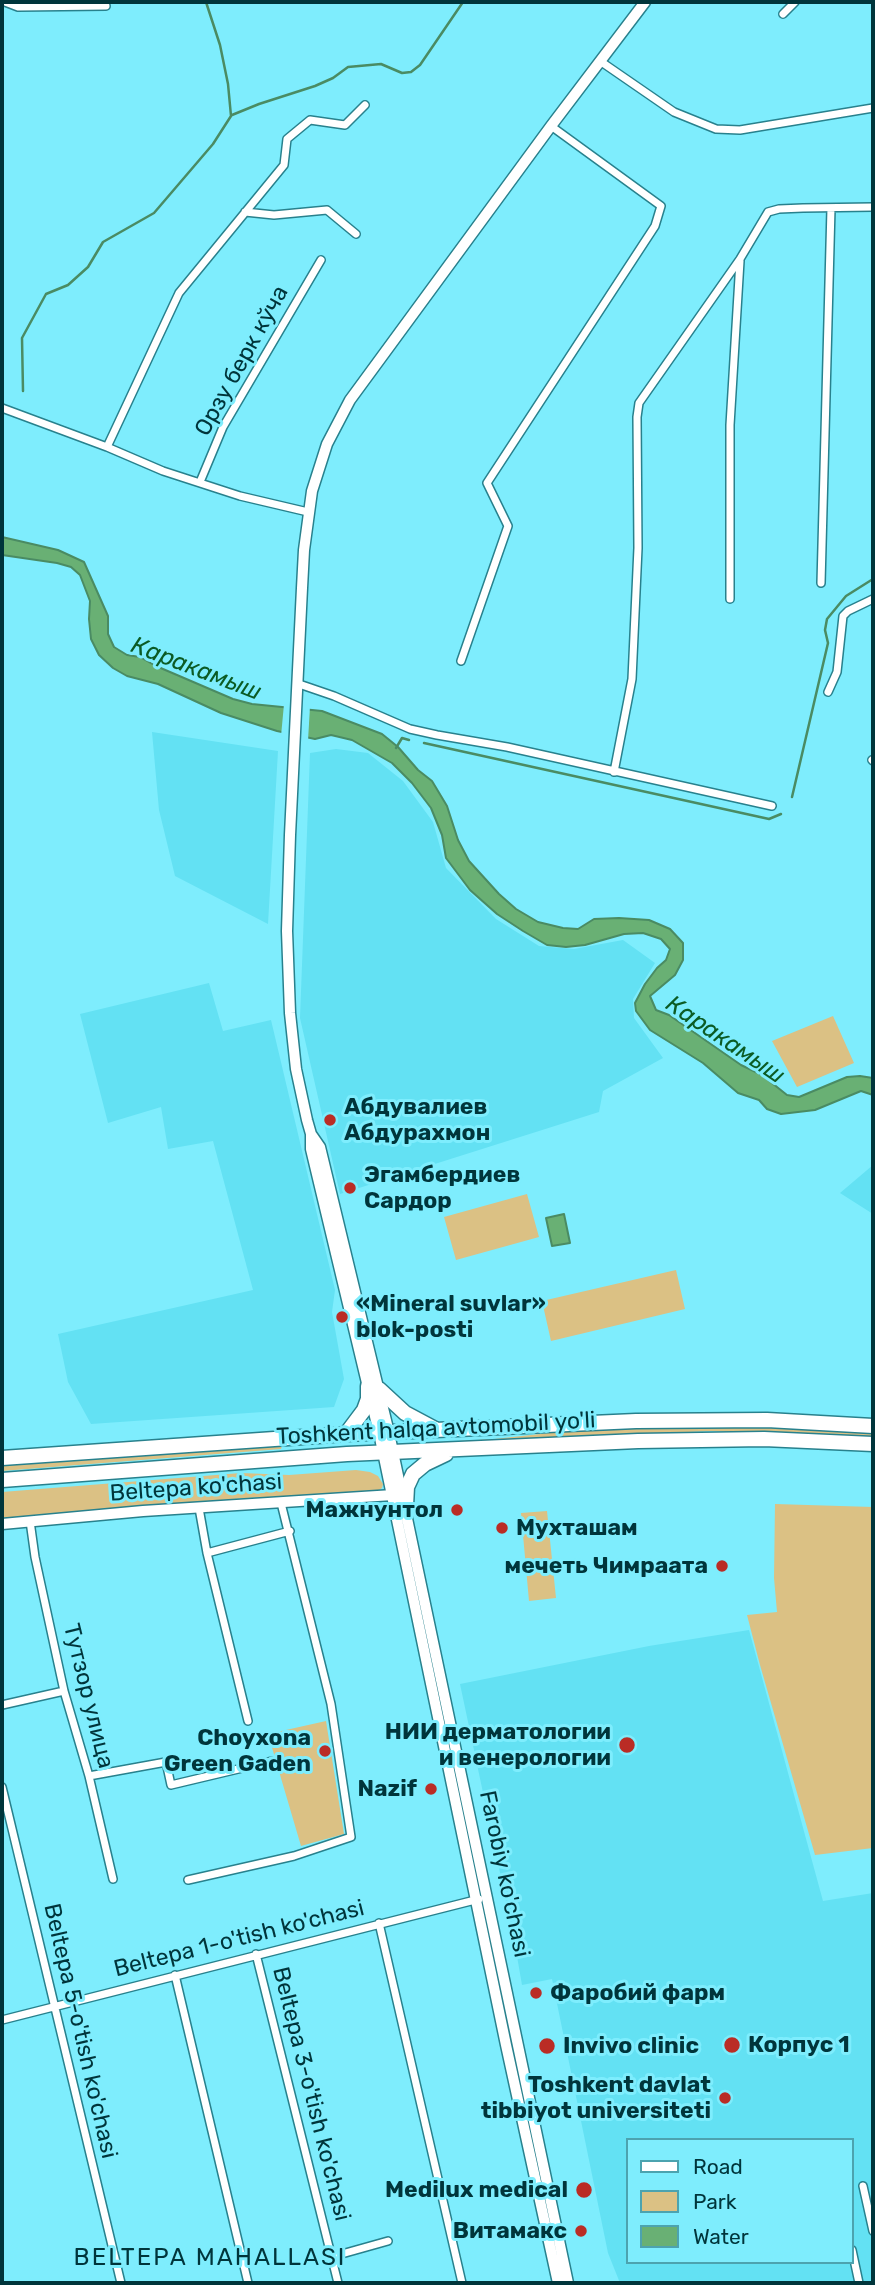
<!DOCTYPE html>
<html>
<head>
<meta charset="utf-8">
<style>
  body { margin:0 }
  #map { position:relative; width:875px; height:2285px; overflow:hidden; background:#7eedfd; font-family:Rubik,sans-serif }
  canvas { display:block }
  .frame { position:absolute; inset:0; border:4px solid #00353b; pointer-events:none }
  .legend { position:absolute; left:626px; top:2138px; width:228px; height:126px; box-sizing:border-box; background:#7eedfd; border:2px solid #4ca3af; margin:0; padding:9px 12px; list-style:none; font-size:21px; color:#00353b }
  .legend li { display:flex; align-items:center; gap:14px; height:35px }
  .legend b { width:35px; border:2px solid #4ca3af }
</style>
</head>
<body>
<div id="map">
<canvas width="875" height="2285"></canvas>
<div class="frame"></div>
<ul class="legend">
<li><b style="height:9px;background:#fff"></b>Road</li>
<li><b style="height:19px;background:#dbc184"></b>Park</li>
<li><b style="height:19px;background:#69b074"></b>Water</li>
</ul>
</div>
<script>
const ctx = document.querySelector('canvas').getContext('2d');
ctx.lineJoin = 'round';
function paint(path, color) { ctx.fillStyle = color; ctx.fill(path, 'evenodd'); }
const poly = rows => new Path2D(rows.map(r => 'M' + r).join(''));
function stroke(path, color, width, dash) { ctx.strokeStyle = color; ctx.lineWidth = width; ctx.lineCap = dash ? 'butt' : 'round'; ctx.setLineDash(dash || []); ctx.stroke(path); }
function drawText(font, color, halo, rows, align = 'center') {
  ctx.font = font + ' Rubik,sans-serif'; ctx.lineWidth = 6; ctx.setLineDash([]); ctx.textBaseline = 'middle'; ctx.strokeStyle = halo; ctx.fillStyle = color; for (const [text, x, y, turn = 0] of rows) {
    ctx.save(); ctx.translate(x, y); ctx.rotate((+turn || 0) * Math.PI / 180); ctx.textAlign = isNaN(turn) ? turn : align; if (halo) ctx.strokeText(text, 0, 0); ctx.fillText(text, 0, 0); ctx.restore();
  }
}
paint(poly([
  [152,732,278,751,268,924,175,876,159,810],
  [336,749,368,753,403,781,433,822,446,868,496,919,539,946,574,949,623,940,655,963,633,999,634,1018,663,1058,603,1091,599,1112,340,1194,300,1018,310,753],
  [209,983,223,1031,271,1020,335,1290,332,1312,344,1379,334,1407,91,1424,68,1382,58,1334,253,1290,213,1141,168,1149,161,1107,108,1123,80,1014],
  [873,1165,873,1214,840,1193],
  [749,1630,823,1901,873,1893,873,2283,620,2283,608,2253,552,1979,522,1985,514,1939,460,1684,649,1646],
  [628,2140,852,2140,852,2262,628,2262]
]), '#63e1f3');
paint(poly([
  [833,1016,854,1063,797,1087,772,1041],
  [527,1194,539,1237,456,1260,444,1217],
  [676,1270,685,1309,551,1341,542,1301],
  [747,1426,873,1431,873,1437,712,1431,424,1443,494,1439,577,1430],
  [373,1441,282,1446,281,1449,2,1471,2,1466,40,1462,281,1446],
  [356,1470,370,1472,378,1476,383,1484,382,1488,376,1492,246,1498,2,1518,2,1492,241,1473,289,1475],
  [775,1504,873,1507,873,1848,815,1855,760,1665,747,1615,777,1612,774,1578],
  [547,1511,556,1598,529,1601,521,1513],
  [326,1721,344,1834,301,1846,268,1734]
]), '#dbc184');
const water = poly([
  [2,537,58,550,84,562,108,616,108,634,114,647,127,655,140,657,156,666,233,699,252,704,322,711,382,734,398,747,418,770,432,781,447,806,458,840,469,861,499,894,516,909,538,922,563,928,578,929,594,919,619,918,649,920,670,929,683,943,683,960,675,975,650,996,656,1010,669,1015,741,1065,762,1075,787,1095,799,1097,847,1077,860,1076,873,1078,873,1095,861,1091,815,1110,781,1114,767,1109,759,1100,738,1093,703,1063,650,1030,636,1011,635,1003,645,984,657,968,666,960,670,949,661,939,643,933,624,934,585,945,566,947,547,945,523,931,497,914,470,890,446,858,442,835,431,808,412,783,392,763,352,740,331,735,315,739,277,731,221,713,158,684,127,676,113,668,99,655,91,639,89,619,90,601,80,575,71,567,57,563,2,555,2,537],
  [564,1214,570,1243,552,1246,546,1218,564,1214]
]);
paint(water, '#69b074');
stroke(water, '#4a8b63', 2);
paint(poly([
  [284,704,310,706,308,741,281,736]
]), '#7eedfd');
stroke(poly([
  [232,115,259,104,315,86,333,78,348,67,381,64,402,73,411,72,420,65,463,2],
  [23,391,22,338,46,294,68,285,88,267,103,242,154,213,213,144,231,116,228,84,220,45,206,2],
  [424,743,769,819,781,814],
  [396,748,402,738,409,740],
  [792,797,828,643,825,630,827,619,846,596,873,579]
]), '#4a8b63', 2.5);
const street = poly([
  [5,2,18,7,106,6],
  [783,14,795,2],
  [600,61,674,112,716,129,740,130,873,108],
  [245,212,274,215,327,210,356,234],
  [2,408,107,447,163,471,240,496,308,512],
  [107,447,179,293,284,165,287,139,310,120,345,125,365,105],
  [200,482,223,427,321,260],
  [821,583,831,208],
  [730,599,730,425,740,261],
  [461,661,508,526,487,483,655,226,661,206,551,126],
  [299,684,334,696,410,729,437,735,507,747,772,806],
  [828,692,837,672,843,616,848,611,873,599],
  [872,760,873,761],
  [614,772,632,679,638,548,637,417,639,403,740,259,768,212,779,209,803,208,873,207],
  [199,1508,207,1553,248,1721],
  [30,1521,35,1557,64,1691,89,1776,113,1879],
  [207,1553,290,1531],
  [2,1705,64,1691],
  [89,1776,166,1762,171,1785,272,1761],
  [2,1787,121,2283],
  [188,1880,294,1856,351,1837,331,1704,281,1503],
  [379,1923,462,2283],
  [256,1954,338,2283],
  [175,1975,248,2283],
  [2,2020,479,1899],
  [863,2186,873,2231],
  [852,2250,859,2283],
  [331,2257,388,2241]
]);
const secondary = poly([
  [311,1134,311,1149,379,1433],
  [389,1433,320,1147,311,1134,307,1120,296,1069,290,1013,287,931,290,835,302,588,304,550,312,491,327,444,350,400,551,126,645,2],
  [2,1524,143,1511,393,1495]
]);
const primary = poly([
  [379,1433,506,2045,558,2283],
  [389,1433,568,2283]
]);
const highway = poly([
  [379,1389,405,1413,435,1429],
  [346,1434,364,1410,368,1399,368,1386],
  [2,1458,346,1434,636,1421,767,1420,873,1426],
  [2,1480,347,1454,638,1441,764,1439,873,1444],
  [406,1506,407,1487,413,1474,425,1464,446,1454]
]);
stroke(street, '#28818d', 10);
stroke(secondary, '#28818d', 13);
stroke(primary, '#28818d', 13);
stroke(highway, '#28818d', 17);
stroke(street, '#fff', 7);
stroke(secondary, '#fff', 10);
stroke(primary, '#fff', 10);
stroke(highway, '#fff', 14);
for (const [x, y, r, color] of [
  [330,1120,7,"#ba2c25"],
  [350,1188,7,"#ba2c25"],
  [342,1317,7,"#ba2c25"],
  [457,1510,7,"#ba2c25"],
  [502,1528,7,"#ba2c25"],
  [722,1566,7,"#ba2c25"],
  [627,1745,9,"#ba2c25"],
  [325,1751,7,"#ba2c25"],
  [431,1789,7,"#ba2c25"],
  [536,1993,7,"#ba2c25"],
  [732,2045,9,"#ba2c25"],
  [547,2046,9,"#ba2c25"],
  [725,2098,7,"#ba2c25"],
  [584,2190,9,"#ba2c25"],
  [581,2231,7,"#ba2c25"]
]) { const dot = new Path2D(); dot.arc(x, y, r, 0, 2 * Math.PI); ctx.fillStyle = color; ctx.fill(dot); stroke(dot, '#7eedfd', 2.5); }
drawText('23px', '#00353b', '#7eedfd', [
  ["Орзу берк кўча",242,361,-61],
  ["Toshkent halqa avtomobil yo'li",436,1429,-3],
  ["Beltepa ko'chasi",196,1488,-4],
  ["Тутзор улица",88,1696,76],
  ["Farobiy ko'chasi",504,1874,78],
  ["Beltepa 1-o'tish ko'chasi",239,1939,-14],
  ["Beltepa 5-o'tish ko'chasi",80,2031,77],
  ["Beltepa 3-o'tish ko'chasi",311,2094,76]
]);
drawText('bold 23px', '#00353b', '#7eedfd', [
  ["Абдувалиев",344,1107,"left"],
  ["Абдурахмон",344,1133,"left"],
  ["Эгамбердиев",364,1175,"left"],
  ["Сардор",364,1201,"left"],
  ["«Mineral suvlar»",356,1304,"left"],
  ["blok-posti",356,1330,"left"],
  ["Мажнунтол",443,1510],
  ["Мухташам",516,1528,"left"],
  ["мечеть Чимраата",708,1566],
  ["НИИ дерматологии",611,1732],
  ["и венерологии",611,1758],
  ["Choyxona",311,1738],
  ["Green Gaden",311,1764],
  ["Nazif",417,1789],
  ["Фаробий фарм",550,1993,"left"],
  ["Корпус 1",748,2045,"left"],
  ["Invivo clinic",563,2046,"left"],
  ["Toshkent davlat",711,2085],
  ["tibbiyot universiteti",711,2111],
  ["Medilux medical",568,2190],
  ["Витамакс",567,2231]
], 'right');
drawText('italic 24px', '#0b5b24', '#7eedfd', [
  ["Каракамыш",196,669,21],
  ["Каракамыш",725,1040,34]
]);
ctx.letterSpacing = '2px';
drawText('24px', '#00353b', '#7eedfd', [
  ["BELTEPA MAHALLASI",210,2258]
]);
ctx.letterSpacing = '0px';
</script>
</body>
</html>
